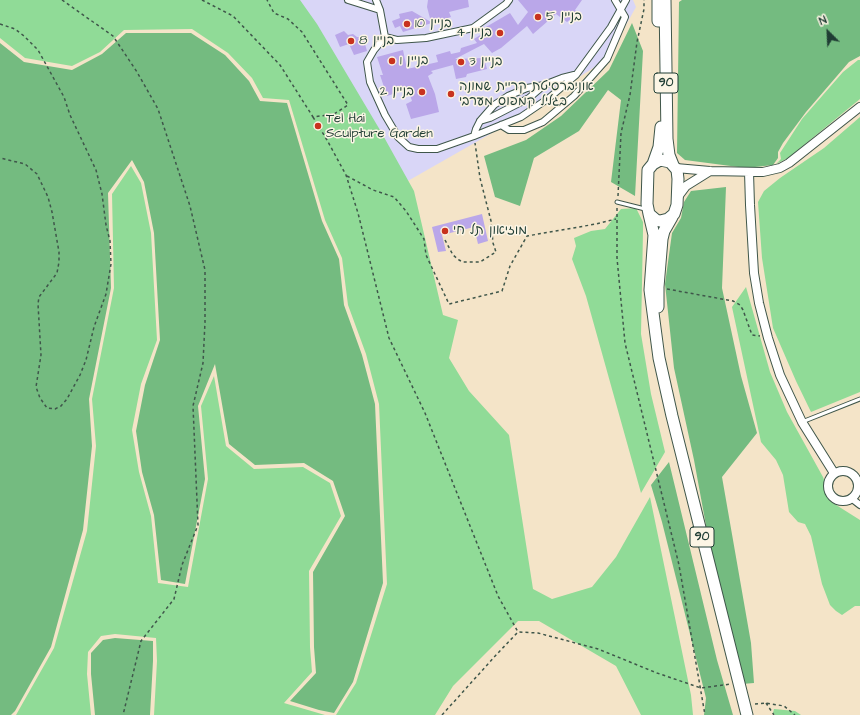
<!DOCTYPE html>
<html>
<head>
<meta charset="utf-8">
<style>
  body { margin:0 }
  #map { position:relative; width:860px; height:715px; overflow:hidden; background:#f4e4c8; font-family:"Architects Daughter",sans-serif }
  canvas { display:block }
  .north { position:absolute; left:808px; top:12px; width:40px; height:40px; -webkit-text-stroke:3px #fcf5e5; paint-order:stroke; rotate:336deg; font-size:11px; font-weight:700; line-height:16px; text-align:center; color:#1f3d34 }
  .north::after { content:''; display:block; margin:auto; width:14px; height:18px; background:#1f3d34; clip-path:polygon(50% 0,100% 100%,50% 72%,0 100%) }
</style>
</head>
<body>
<div id="map">
<canvas width="860" height="715"></canvas>
<div class="north">N</div>
</div>
<script>
const ctx = document.querySelector('canvas').getContext('2d');
ctx.lineJoin = 'round';
function paint(path, color) { ctx.fillStyle = color; ctx.fill(path, 'evenodd'); }
const poly = rows => new Path2D(rows.map(r => 'M' + r).join(''));
function stroke(path, color, width, dash) { ctx.strokeStyle = color; ctx.lineWidth = width; ctx.lineCap = dash ? 'butt' : 'round'; ctx.setLineDash(dash || []); ctx.stroke(path); }
function drawText(font, color, halo, rows, align = 'center') {
  ctx.font = font + ' "Architects Daughter","Playpen Sans Hebrew",sans-serif'; ctx.lineWidth = 3; ctx.setLineDash([]); ctx.textBaseline = 'middle'; ctx.strokeStyle = halo; ctx.fillStyle = color; for (const [text, x, y, turn = 0] of rows) {
    ctx.save(); ctx.translate(x, y); ctx.rotate((+turn || 0) * Math.PI / 180); ctx.textAlign = isNaN(turn) ? turn : align; if (halo) ctx.strokeText(text, 0, 0); ctx.fillText(text, 0, 0); ctx.restore();
  }
}
paint(poly([
  [296,0,633,0,636,7,607,59,499,129,399,186]
]), '#d9d6f7');
paint(poly([
  [0,0,300,0,317,24,380,130,414,191,443,315,458,320,449,358,469,391,509,435,533,589,552,599,592,587,616,557,650,497,691,695,693,715,641,715,616,666,539,621,518,621,453,686,435,715,336,715,356,683,387,584,379,404,366,354,348,305,342,258,325,220,289,100,263,98,252,78,228,53,192,29,124,30,100,52,72,66,25,58,0,38],
  [858,60,860,60,860,99,788,158,776,164,781,159,780,153,802,119,843,72],
  [860,117,860,392,811,412,796,381,773,328,762,258,758,202,764,191,780,178,824,148],
  [131,166,141,183,151,233,157,340,141,384,132,430,139,472,151,516,158,583,188,587,208,479,201,406,214,376,226,446,254,469,303,467,330,483,341,516,309,571,310,647,312,672,284,703,325,715,154,715,157,661,156,638,115,634,101,636,88,652,87,674,91,715,16,715,54,648,87,531,96,446,92,399,114,288,112,194],
  [636,208,643,222,643,231,641,334,651,394,665,452,641,493,586,296,572,259,576,246,574,238,591,231,605,229,621,209],
  [746,287,770,372,787,412,823,477,833,503,860,520,860,606,855,606,842,615,836,611,830,605,822,584,811,536,805,524,798,522,789,512,783,475,776,460,761,442,732,307],
  [774,709,795,711,801,715,775,715,773,713]
]), '#90db97');
paint(poly([
  [682,0,860,0,860,56,849,62,806,112,783,143,778,152,778,158,773,165,746,168,685,160,677,153,679,2],
  [632,23,643,51,635,196,611,182,621,100,608,90,579,131,534,158,520,206,495,197,484,156,526,140,561,116,609,70],
  [126,33,191,33,225,55,249,81,260,101,287,103,322,221,339,259,344,305,362,355,375,404,383,583,353,682,334,713,319,710,290,701,316,673,314,647,313,572,345,516,333,481,304,463,255,465,229,444,215,364,198,406,205,479,185,584,161,580,154,515,142,472,136,431,145,385,160,340,154,233,144,182,132,160,108,193,111,288,89,399,92,446,83,530,51,647,15,711,11,715,0,715,0,43,24,62,72,70,102,54],
  [726,187,722,288,741,376,757,433,722,477,751,643,754,683,742,684,714,569,694,460,674,368,665,284,672,233,681,218,684,202,691,191],
  [669,462,717,660,733,715,704,715,706,698,662,522,651,485],
  [115,638,153,641,153,661,150,715,95,715,91,674,91,653,103,640]
]), '#74bb80');
paint(poly([
  [428,0,468,0,469,7,449,12,451,17,403,32,400,26,395,28,392,21,400,18,399,14,412,11,431,22,427,7],
  [518,0,582,0,575,10,578,13,567,22,556,14,533,34,527,26,501,48,492,53,484,44,455,59,484,58,487,69,467,74,466,77,456,79,453,65,431,71,433,73,428,76,435,94,439,112,411,119,406,104,412,101,408,89,387,96,380,75,383,75,377,57,403,50,407,69,438,62,436,55,450,51,451,54,460,52,461,48,477,43,474,39,488,30,486,27,510,13,518,25,528,12],
  [344,31,348,35,353,34,357,37,363,37,367,51,354,55,349,44,340,47,335,35],
  [482,214,488,241,478,244,474,227,442,235,446,251,438,252,432,227]
]), '#baa7e9');
const lane = poly([
  [617,202,645,209],
  [802,422,860,399],
  [856,480,860,479]
]);
const street = poly([
  [348,0,380,10,385,37,397,40,426,38,473,28,506,4,509,0],
  [376,0,380,10],
  [385,37,374,50,367,62,370,82,385,115,398,137,409,147,418,149,437,149,474,136,521,117,549,98,576,75,611,27,626,0],
  [480,121,490,118,529,98,543,86],
  [501,125,509,130,524,130,543,122,574,96,607,59,625,17,615,0],
  [474,136,476,129,480,121,494,105,508,96,527,88,544,85,562,78,574,75],
  [851,498,860,505]
]);
const secondary = poly([
  [676,168,710,171,763,172,780,168,789,163,860,107],
  [749,172,750,205,754,273,759,303,768,338,780,375,802,422,834,473],
  [677,198,686,186,710,171],
  '828 486a15 15 0 1 1 30 0a15 15 0 1 1-30 0Z'
]);
const highway = poly([
  [658,0,658,21],
  [665,0,667,139,669,155,673,165],
  [660,160,670,162,677,170,678,179,677,205,674,214,668,219,660,221,656,220,649,214,647,204,648,170,653,164,660,160],
  [653,164,659,147,661,127],
  [649,214,654,235,650,290,659,358,672,416,747,715],
  [658,307,658,287,662,239,664,231,672,217]
]);
stroke(lane, '#3f564a', 5);
stroke(street, '#3f564a', 8);
stroke(secondary, '#3f564a', 10);
stroke(highway, '#3f564a', 13);
stroke(poly([
  [62,0,113,36,137,72,158,109,190,206,205,270,205,322,203,363,193,406,198,525,182,565,174,599,141,641,123,715],
  [202,0,233,16,280,65,313,117,334,114,348,105,302,32,288,19,274,13,267,0],
  [0,24,15,29,24,36,38,50,64,97,70,115,96,170,102,194,106,225,110,241,111,264,106,294,94,327,86,360,80,375,67,399,61,406,55,409,47,408,40,398,36,387,41,355,38,304,39,297,57,273,59,262,59,252,52,212,48,197,37,174,25,164,0,158],
  [313,117,327,140,346,175,358,213,389,338,425,413,498,596,518,632],
  [347,176,373,190,394,197,406,211,424,239,426,255,449,304,502,291,510,266,527,236,596,224,616,219],
  [618,196,621,133,630,95,637,42,644,9,644,0],
  [617,208,617,258,625,343,679,565,705,715],
  [445,240,453,255,459,260,463,262,480,262,496,252,493,243,491,221,480,178,475,143],
  [667,289,733,301,740,305,743,310,752,335,760,336],
  [766,703,774,715],
  [755,704,766,703,784,706,795,715],
  [442,715,497,654,518,632,538,633,598,649,657,673,701,688,731,684]
]), '#3f564a', 1.5, [3, 3]);
stroke(lane, '#fff', 3);
stroke(street, '#fff', 6);
stroke(secondary, '#fff', 8);
stroke(highway, '#fff', 11);
for (const [x, y, r, color] of [
  [538,17,4,"#c8321e"],
  [407,24,4,"#c8321e"],
  [500,33,4,"#c8321e"],
  [351,41,4,"#c8321e"],
  [392,61,4,"#c8321e"],
  [461,62,4,"#c8321e"],
  [422,92,4,"#c8321e"],
  [451,94,4,"#c8321e"],
  [318,126,4,"#c8321e"],
  [445,231,4,"#c8321e"]
]) { const dot = new Path2D(); dot.arc(x, y, r, 0, 2 * Math.PI); ctx.fillStyle = color; ctx.fill(dot); stroke(dot, '#fcf5e5', 1.5); }
for (const [x, y, w] of [
  [666,83,24],
  [702,537,24]
]) { const box = new Path2D(); box.roundRect(x - w / 2, y - 10, w, 20, 3); ctx.fillStyle = '#fcf5e5'; ctx.fill(box); stroke(box, '#1f3d34', 1); }
drawText('bold 12px', '#1f3d34', null, [
  ["90",666,83],
  ["90",702,537]
]);
drawText('13px', '#1f3d34', '#fcf5e5', [
  ["בניין 5",546,17],
  ["בניין 10",415,24],
  ["בניין 4",492,33,"right"],
  ["בניין 8",359,41],
  ["בניין 1",400,61],
  ["בניין 3",469,62],
  ["אוניברסיטת קריית שמונה",459,87],
  ["בגליל קמפוס מערבי",459,102],
  ["בניין 2",414,92,"right"],
  ["Tel Hai",326,119],
  ["Sculpture Garden",326,134],
  ["מוזיאון תל חי",453,231]
], 'left');
</script>
</body>
</html>
